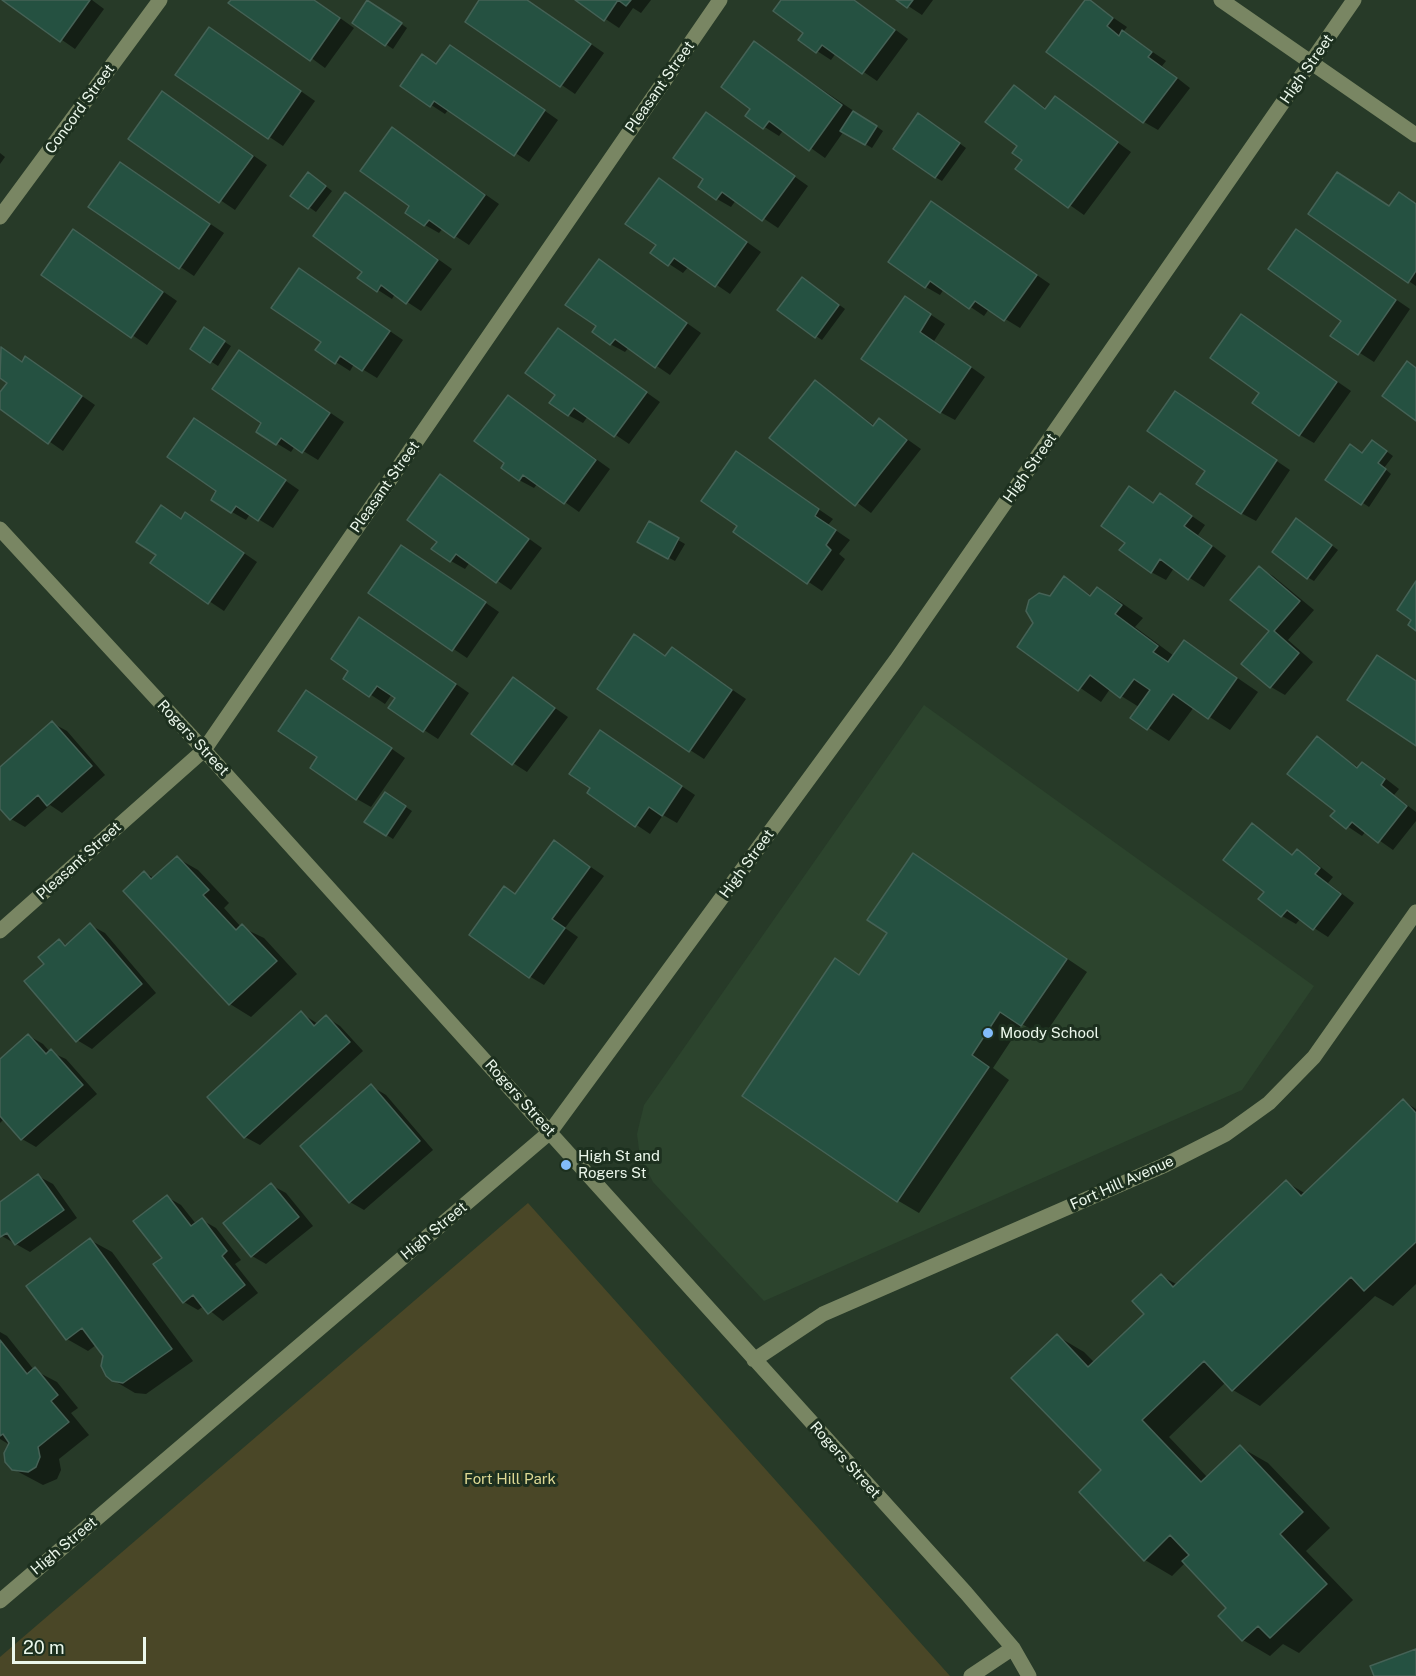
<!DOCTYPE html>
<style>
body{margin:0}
#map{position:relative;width:1416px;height:1676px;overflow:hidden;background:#273a28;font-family:"Public Sans",sans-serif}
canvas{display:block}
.scale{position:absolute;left:12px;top:1637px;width:134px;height:27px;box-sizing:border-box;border:3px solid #ebf7eb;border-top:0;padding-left:8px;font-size:18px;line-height:21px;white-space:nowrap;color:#ebf7eb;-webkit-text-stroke:4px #1d301f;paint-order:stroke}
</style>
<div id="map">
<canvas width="1416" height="1676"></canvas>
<div class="scale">20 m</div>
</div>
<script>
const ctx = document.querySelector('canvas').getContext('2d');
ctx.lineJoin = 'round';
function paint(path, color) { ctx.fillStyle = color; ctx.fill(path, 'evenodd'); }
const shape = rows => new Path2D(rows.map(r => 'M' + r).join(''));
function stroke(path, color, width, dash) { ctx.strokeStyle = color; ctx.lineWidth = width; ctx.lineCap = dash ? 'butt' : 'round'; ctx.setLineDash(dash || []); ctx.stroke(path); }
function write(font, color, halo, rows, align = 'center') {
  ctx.font = font + ' "Public Sans",sans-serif'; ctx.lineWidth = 6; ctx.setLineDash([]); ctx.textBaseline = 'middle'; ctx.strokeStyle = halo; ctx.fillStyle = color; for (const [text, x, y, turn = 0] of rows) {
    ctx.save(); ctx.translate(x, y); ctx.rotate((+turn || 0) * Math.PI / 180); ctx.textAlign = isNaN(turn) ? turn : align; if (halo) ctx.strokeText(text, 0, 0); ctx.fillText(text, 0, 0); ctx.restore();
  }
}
paint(shape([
 [924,705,1314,986,1242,1090,764,1301,653,1182,640,1157,637,1134,644,1105]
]), '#2c442d');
paint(shape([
 [528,1203,950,1676,0,1676,0,1657]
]), '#4a4727');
paint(shape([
 [5,0,92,0,104,9,75,49],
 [232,0,315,0,354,28,325,68],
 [481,0,527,0,604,53,575,94,467,21],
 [577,0,651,0,641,13,633,8,619,28],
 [782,0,855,0,908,39,877,81,836,53,831,60,800,40,805,32],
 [899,0,933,0,922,15],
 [1087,0,1127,27,1123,32,1166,61,1162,66,1190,88,1158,130,1144,122],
 [375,5,407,28,393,49,354,23],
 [223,37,315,101,283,146,177,75],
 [754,43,883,131,872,148,844,131,825,158,784,129,779,136,747,116,752,108],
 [465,55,558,120,529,162,449,109,445,114,402,86,423,56,438,65],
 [1014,87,1047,109,1055,98,1131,152,1084,215,1017,168,1024,160,1019,145],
 [177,102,267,165,235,210,130,139],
 [706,114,808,186,778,228,736,200,731,207,717,199,705,179],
 [925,119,966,148,942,181,935,177],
 [392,129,499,204,469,245,443,228,439,233,425,225,411,206],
 [0,153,5,157,0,164],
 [120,164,224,233,194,276,90,207],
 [315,178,332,191,316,212,292,195],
 [659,180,761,252,730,294,689,266,683,273,652,253,658,245],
 [1400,194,1416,204,1416,286,1310,214,1390,207],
 [359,203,452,269,421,311,395,294,392,299,378,290,364,271],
 [931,203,1050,284,1020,328,989,309,984,316,944,289,940,295,926,287],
 [1296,231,1410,309,1374,362,1332,335,1343,320],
 [88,240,177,301,147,345,43,275],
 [599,261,701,333,670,375,629,347,625,352,610,344,598,326],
 [313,279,403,340,377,378,354,364,350,371,317,350,323,341],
 [809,283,845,309,822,340,816,336],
 [905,298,945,324,934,341,985,377,955,420,940,412],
 [1242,316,1351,391,1314,443,1300,435,1261,393],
 [558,330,660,402,629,444,588,416,583,423,568,415,557,395],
 [211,333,231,346,218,366,192,349],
 [2,349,23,362,40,367,95,405,63,451,0,407,0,394,9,382,0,377],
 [240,352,344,422,318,460,295,446,291,452,258,432,264,423],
 [815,382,875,426,880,420,921,449,871,513,771,438],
 [1189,402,1290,470,1256,521,1241,513,1207,470],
 [522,406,610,469,579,512,538,483,534,488,519,480],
 [209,428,299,490,273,528,250,514,246,520,232,512,218,491],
 [1379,446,1393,456,1384,468,1391,474,1369,507,1327,479],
 [736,453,833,519,828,525,850,540,839,554,845,559,822,591,735,532,739,525],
 [441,476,542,548,511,590,470,562,465,569,451,561,439,542],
 [1130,488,1154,504,1161,495,1205,525,1198,535,1226,556,1204,587,1174,568,1166,580,1151,572,1127,543],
 [162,507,182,520,200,523,257,562,224,611,152,563,158,555],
 [649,523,685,544,675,561,639,542],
 [1304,524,1338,550,1314,581,1307,577],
 [416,555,499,612,467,658,370,593],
 [1259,568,1273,576,1314,610,1288,640,1313,662,1285,695,1271,687,1271,631],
 [1064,578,1092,596,1098,589,1119,601,1143,618,1135,627,1174,656,1185,642,1258,692,1230,730,1194,707,1169,741,1132,717,1139,707,1110,689,1101,702,1019,646],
 [374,627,469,693,438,739,424,730,392,694,385,704,345,678],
 [634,636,667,657,672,649,746,699,704,759,690,750],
 [513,679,568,717,527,772,513,763],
 [321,700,405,758,371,807,357,799,319,757],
 [52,723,67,731,105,775,62,813,50,805,25,827,11,819,0,807,0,769],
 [600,732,695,795,677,823,663,815,650,834,589,793,592,787],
 [1317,738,1359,768,1362,764,1377,772,1399,789,1394,795,1416,812,1416,821,1393,850,1366,831,1362,836,1332,816,1337,811],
 [392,798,412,811,393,839,366,822],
 [1252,825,1294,856,1297,851,1312,860,1333,877,1328,883,1354,903,1328,937,1300,919,1296,924,1282,916,1266,891],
 [554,842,604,876,565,928,578,937,544,985,529,976,516,895],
 [913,855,1087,972,1043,1037,1022,1024,993,1068,1009,1080,919,1213,897,1200,836,960,860,975,889,933],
 [177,858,198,870,229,903,224,908,241,927,264,938,297,974,251,1017,230,1004,145,873,154,878],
 [90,925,105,933,156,993,92,1049,77,1040,46,964,59,941,67,945],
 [301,1013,318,1024,326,1017,340,1026,363,1051,260,1145,245,1137,209,1097],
 [29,1036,43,1044,50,1052,66,1059,97,1094,36,1147,22,1139,4,1119,0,1123,0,1061],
 [371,1086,386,1095,433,1150,364,1210,350,1202],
 [1403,1101,1416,1109,1416,1284,1393,1306,1375,1296,1260,1406,1233,1390,1226,1382,1169,1437,1208,1478,1240,1447,1268,1463,1330,1528,1306,1551,1353,1600,1299,1653,1283,1644,1270,1656,1243,1640,1229,1608,1185,1563,1172,1576,1145,1560,1103,1470,1057,1336,1084,1352,1095,1363,1146,1314,1161,1276,1178,1285,1286,1182,1306,1194],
 [38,1176,53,1184,77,1218,30,1252,0,1235,0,1203],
 [271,1185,286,1193,313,1226,266,1264,252,1256],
 [167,1197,181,1205,196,1224,202,1220,216,1228,241,1260,235,1264,258,1293,223,1321,204,1306,198,1310,184,1302,164,1258],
 [90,1240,112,1252,193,1361,146,1394,135,1393,113,1380,104,1356,96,1345,88,1351,67,1339],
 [0,1332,7,1336,34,1370,57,1382,78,1408,71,1413,89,1435,59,1459,61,1470,57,1479,43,1485,13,1469,10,1445,0,1439]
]), '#0007');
const building = shape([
 [2,0,90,0,60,42,2,0],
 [231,0,314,0,340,18,310,61,228,3,231,0],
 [367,0,402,23,385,46,352,23,367,0],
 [479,0,527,0,591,44,560,87,465,22,479,0],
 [575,0,631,0,626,6,618,0,604,21,575,0],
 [781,0,854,0,895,30,862,74,822,45,816,53,798,40,803,33,773,11,781,0],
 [896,0,913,0,907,8,896,0],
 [1085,0,1090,0,1113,18,1107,26,1119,36,1122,30,1152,52,1148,57,1177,78,1143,123,1046,52,1085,0],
 [209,27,301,91,268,139,175,75,209,27],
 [754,41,842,105,809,151,769,121,763,129,745,116,750,109,721,87,754,41],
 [450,45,545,110,514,156,434,101,430,107,400,86,422,54,436,64,450,45],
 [1014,85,1045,109,1055,96,1118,142,1068,208,1015,169,1022,160,1012,153,1017,146,985,122,1014,85],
 [162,91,253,156,219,203,128,139,162,91],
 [853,111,877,126,865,145,840,131,853,111],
 [706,112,795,176,762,221,722,192,716,200,698,187,703,179,673,158,706,112],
 [918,113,960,143,935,178,893,149,918,113],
 [392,127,485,195,454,238,429,220,424,226,405,213,409,206,360,171,392,127],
 [120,162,210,224,179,269,88,207,120,162],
 [308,172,326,186,308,209,290,196,308,172],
 [1337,172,1389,206,1399,192,1416,204,1416,271,1408,283,1308,214,1337,172],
 [659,178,747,242,715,287,674,258,668,266,650,253,656,245,625,224,659,178],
 [345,192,438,260,406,304,381,285,377,292,357,278,362,272,313,236,345,192],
 [931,201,1037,275,1004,321,975,301,969,309,930,281,925,288,888,262,931,201],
 [73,229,163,292,131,338,41,275,73,229],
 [1296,229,1396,300,1358,355,1330,336,1341,321,1268,269,1296,229],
 [599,259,687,323,655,368,615,339,610,345,592,332,596,326,565,305,599,259],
 [299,268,390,331,362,371,340,356,335,364,315,350,321,342,271,308,299,268],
 [802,277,839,305,815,338,777,310,802,277],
 [905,296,931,314,920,332,971,367,940,413,861,359,905,296],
 [1241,314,1337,382,1299,436,1252,403,1259,393,1210,358,1241,314],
 [204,327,225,341,210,363,190,349,204,327],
 [558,328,647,392,614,437,574,408,568,416,549,403,555,395,525,373,558,328],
 [1,347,22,362,25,356,82,396,48,444,0,409,0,392,7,383,0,378,1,347],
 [239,350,330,413,302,453,281,438,276,445,256,432,261,423,212,389,239,350],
 [1407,361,1416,368,1416,421,1382,396,1407,361],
 [815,380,873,426,879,418,907,440,855,506,769,438,815,380],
 [1175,391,1277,460,1241,514,1196,484,1205,471,1147,431,1175,391],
 [508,395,596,460,564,504,523,475,519,481,501,468,504,463,474,441,508,395],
 [194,418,286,480,258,521,236,506,231,513,211,500,216,491,167,457,194,418],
 [1372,440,1387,451,1378,463,1386,469,1361,505,1325,480,1350,444,1362,453,1372,440],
 [736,451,819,509,815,516,836,530,826,545,831,550,807,584,733,532,737,526,701,501,736,451],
 [440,474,529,539,496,583,456,554,450,562,431,549,437,542,407,520,440,474],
 [1129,486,1153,503,1160,493,1192,516,1184,526,1212,546,1188,580,1160,559,1151,573,1119,550,1125,543,1101,526,1129,486],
 [161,505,181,519,185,512,244,553,208,604,150,563,156,555,136,542,161,505],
 [1296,518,1332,545,1307,579,1272,552,1296,518],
 [649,521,679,538,668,559,637,542,649,521],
 [401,545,486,602,452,651,368,593,401,545],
 [1259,566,1300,601,1274,631,1299,653,1270,688,1241,664,1269,631,1230,600,1259,566],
 [1064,576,1090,596,1097,587,1122,605,1115,614,1158,646,1153,652,1168,662,1184,640,1237,678,1208,719,1173,694,1147,730,1130,718,1150,690,1134,679,1120,698,1090,675,1078,691,1017,647,1033,623,1026,611,1029,600,1039,593,1050,596,1064,576],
 [1416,581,1416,631,1408,625,1411,620,1397,610,1416,581],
 [359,617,456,684,423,732,388,708,395,698,377,686,369,697,343,679,348,671,331,659,359,617],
 [634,634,665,656,672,647,732,690,689,752,597,689,634,634],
 [1377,655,1416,681,1416,746,1347,700,1377,655],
 [513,677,555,708,512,765,471,734,513,677],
 [306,690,392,748,356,800,310,768,317,757,278,731,306,690],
 [52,721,92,766,47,806,38,795,10,820,0,809,0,767,52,721],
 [600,730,682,786,662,816,649,807,635,827,587,793,590,788,569,774,600,730],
 [1317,736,1357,768,1362,762,1385,779,1381,785,1407,806,1378,843,1352,822,1346,829,1330,816,1335,811,1287,774,1317,736],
 [385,792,406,806,386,836,364,822,385,792],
 [1252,823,1292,855,1297,849,1320,868,1315,874,1341,894,1313,930,1287,910,1281,917,1258,899,1264,892,1223,860,1252,823],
 [554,840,590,867,552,919,565,928,529,978,469,935,504,886,515,894,554,840],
 [913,853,1067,959,1021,1026,1000,1012,972,1055,989,1067,897,1202,742,1096,835,958,859,975,887,933,867,920,913,853],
 [177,856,209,890,203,895,236,930,242,924,277,961,229,1005,123,891,144,871,151,879,177,856],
 [90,923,142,984,76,1042,24,981,44,964,38,957,59,939,65,946,90,923],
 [301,1011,314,1026,326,1015,350,1042,244,1138,207,1097,301,1011],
 [28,1034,46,1054,51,1049,83,1085,21,1140,0,1116,0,1059,28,1034],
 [371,1084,420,1141,349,1203,300,1146,371,1084],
 [1403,1099,1416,1113,1416,1242,1364,1291,1351,1277,1232,1391,1204,1361,1142,1420,1201,1482,1240,1445,1303,1512,1280,1534,1327,1584,1270,1638,1258,1626,1242,1641,1218,1616,1226,1608,1182,1561,1189,1555,1170,1535,1144,1561,1079,1492,1101,1470,1011,1378,1057,1334,1088,1367,1144,1314,1132,1301,1161,1274,1173,1287,1286,1180,1301,1196,1403,1099],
 [38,1174,64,1210,15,1245,7,1233,0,1237,0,1202,38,1174],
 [271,1183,299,1217,251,1257,223,1223,271,1183],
 [167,1195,191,1226,202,1218,227,1251,222,1256,245,1285,208,1314,193,1295,183,1303,153,1264,162,1258,133,1221,167,1195],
 [90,1238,172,1349,123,1383,112,1381,106,1376,101,1366,103,1356,82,1328,66,1340,26,1286,90,1238],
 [0,1340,27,1374,35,1367,58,1395,51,1401,69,1422,38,1447,40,1457,36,1467,28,1472,12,1470,5,1462,4,1453,9,1443,3,1434,0,1436,0,1340],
 [1416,1649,1416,1676,1374,1676,1370,1666,1416,1649]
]);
paint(building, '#255141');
stroke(building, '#456256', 1.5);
stroke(shape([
 [1221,0,1416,135],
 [0,217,160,0],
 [0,529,204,750,966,1593,1013,1648,1029,1676],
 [0,931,204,750,720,0],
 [754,1360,823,1314,1165,1165,1226,1134,1269,1103,1314,1057,1416,912],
 [0,1601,550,1132,896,660,1354,0],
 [971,1676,1013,1648]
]), '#798663', 15);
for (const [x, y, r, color] of [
 [988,1033,6,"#82bcfa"],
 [566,1165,6,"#82bcfa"]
]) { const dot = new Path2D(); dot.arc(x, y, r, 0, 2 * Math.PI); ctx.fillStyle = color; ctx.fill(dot); stroke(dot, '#1d301f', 2); }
write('15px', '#ebf7eb', '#1d301f', [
 ["High Street",1307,69,-55],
 ["Pleasant Street",660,87,-55],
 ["Concord Street",80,109,-54],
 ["High Street",1030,468,-55],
 ["Pleasant Street",385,487,-55],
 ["Rogers Street",193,738,47],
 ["Pleasant Street",79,861,-42],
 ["High Street",747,864,-54],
 ["Rogers Street",520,1098,48],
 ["Fort Hill Avenue",1122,1183,-24],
 ["High Street",434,1231,-40],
 ["Rogers Street",845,1460,48],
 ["High Street",64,1546,-40]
]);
write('15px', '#ebf7eb', '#1d301f', [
 ["Moody School",1000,1033],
 ["High St and",578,1156],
 ["Rogers St",578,1173]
], 'left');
write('15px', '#ded894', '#1d301f', [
 ["Fort Hill Park",510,1479]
]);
</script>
